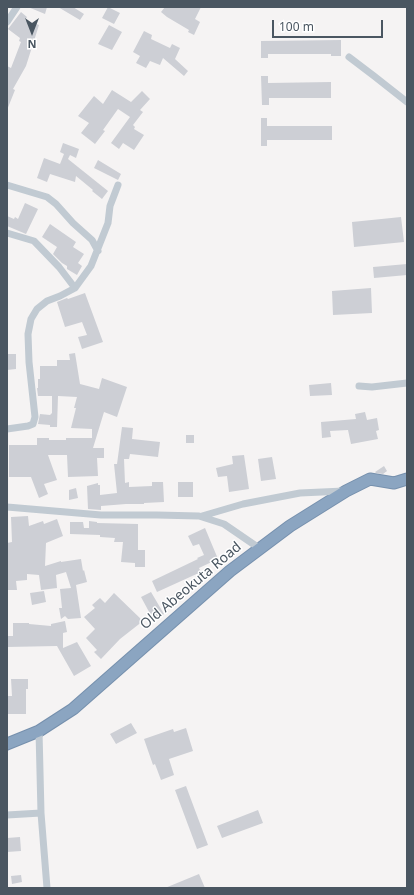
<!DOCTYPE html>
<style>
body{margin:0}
#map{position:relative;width:414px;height:895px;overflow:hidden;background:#f5f3f3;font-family:"Noto Sans",sans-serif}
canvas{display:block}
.frame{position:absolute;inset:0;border:8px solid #4a5661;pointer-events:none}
.north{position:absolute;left:12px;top:12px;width:40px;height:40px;-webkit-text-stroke:3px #fff;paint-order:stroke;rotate:180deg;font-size:11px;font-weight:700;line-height:16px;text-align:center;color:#4a5661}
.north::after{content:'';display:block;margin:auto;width:14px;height:18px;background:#4a5661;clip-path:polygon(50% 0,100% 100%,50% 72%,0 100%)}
.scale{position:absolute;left:272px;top:20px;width:111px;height:18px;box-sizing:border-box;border:2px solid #4a5661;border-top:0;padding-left:5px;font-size:12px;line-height:14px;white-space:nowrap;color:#4a5661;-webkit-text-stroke:3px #fff;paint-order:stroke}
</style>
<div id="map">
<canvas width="414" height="895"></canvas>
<div class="frame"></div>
<div class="north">N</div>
<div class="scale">100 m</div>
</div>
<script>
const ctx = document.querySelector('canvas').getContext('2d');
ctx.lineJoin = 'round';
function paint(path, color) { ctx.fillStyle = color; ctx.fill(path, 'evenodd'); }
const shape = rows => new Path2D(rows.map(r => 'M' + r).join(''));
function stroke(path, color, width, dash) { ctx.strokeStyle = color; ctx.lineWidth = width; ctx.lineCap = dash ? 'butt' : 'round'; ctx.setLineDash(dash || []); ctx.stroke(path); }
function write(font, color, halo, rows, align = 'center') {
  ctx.font = font + ' "Noto Sans",sans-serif'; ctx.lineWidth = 3; ctx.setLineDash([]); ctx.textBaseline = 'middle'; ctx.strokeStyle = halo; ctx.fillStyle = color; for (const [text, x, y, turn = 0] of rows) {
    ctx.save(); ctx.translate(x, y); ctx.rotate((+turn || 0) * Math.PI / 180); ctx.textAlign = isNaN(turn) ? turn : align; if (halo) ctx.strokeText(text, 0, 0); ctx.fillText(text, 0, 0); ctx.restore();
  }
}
paint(shape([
 [28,7,47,7,45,14],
 [58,7,73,7,84,14,80,20],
 [108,7,120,13,114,24,102,18],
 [165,7,201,7,195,19,200,22,194,35,188,32,189,30,167,17,161,12],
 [21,12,27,17,25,20,39,25,26,66,13,89,15,90,7,110,7,66,11,68,21,42,19,41,20,38,8,29],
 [109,25,122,32,112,50,98,44],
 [144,31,152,35,151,39,170,48,172,44,180,48,175,59,188,71,184,76,163,58,160,65,150,61,146,68,136,63,140,56,133,52],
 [341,40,341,56,331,56,331,54,268,54,268,58,261,58,261,41],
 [261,76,268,76,268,83,331,82,331,98,269,98,269,105,262,105],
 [112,90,131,102,142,91,150,99,140,110,143,112,133,125,135,127,134,129,144,135,134,150,123,143,119,149,111,143,130,117,118,109,103,130,105,131,95,144,81,133,89,123,78,116,94,96,103,104],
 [261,118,267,118,267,126,332,126,332,140,267,140,267,146,261,146],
 [63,143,79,149,76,158,70,155,68,159,108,191,102,199,92,191,93,190,76,176,75,182,50,174,47,182,37,178,44,158,60,164,64,154,60,152],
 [98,160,121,174,118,180,94,168],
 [25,203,38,209,26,234,7,226,7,216,14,219,15,217,18,219],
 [401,217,404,242,354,247,352,222],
 [50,224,76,242,73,247,84,254,78,263,82,266,77,275,67,269,67,266,62,263,53,254,57,247,42,237],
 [407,264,407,275,374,278,373,267],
 [371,288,372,313,333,315,332,291],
 [85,293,103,342,82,349,78,337,87,335,82,322,65,327,57,302,67,298,68,299],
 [75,353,80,384,99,389,102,378,127,387,117,417,104,412,93,448,104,448,104,458,97,458,98,476,68,477,67,455,48,455,57,480,44,484,48,494,39,498,31,477,9,477,9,445,37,445,37,438,49,438,49,440,66,440,66,438,92,438,92,429,71,428,76,408,74,408,77,397,58,396,57,427,50,427,50,425,38,424,40,414,50,415,52,413,52,396,38,396,37,388,38,388,38,379,40,379,40,366,57,366,57,360,70,360,69,354],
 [7,354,16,354,16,369,7,370],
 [331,383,332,395,310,396,309,385],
 [365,412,367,420,377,418,379,430,376,431,378,439,351,444,348,430,330,431,331,437,322,438,321,422,356,419,355,414],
 [122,427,133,428,132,439,160,442,158,457,130,454,129,459,124,459,125,483,129,482,129,487,152,486,152,482,163,482,164,502,144,503,144,504,126,504,101,506,101,510,88,509,87,486,98,483,98,485,100,485,100,495,117,493,114,464,117,464],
 [186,435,194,435,194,443,186,443],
 [244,455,249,489,229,492,227,476,218,477,216,468,233,464,232,456],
 [272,457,276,479,261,481,258,459],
 [384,466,387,471,383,474,376,473,375,472],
 [178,482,193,482,193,497,178,497],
 [76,488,78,498,69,500,69,490],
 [28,516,29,526,43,521,44,524,57,519,63,536,46,543,45,566,61,561,61,562,81,559,83,571,84,570,87,582,76,585,81,618,68,619,65,616,61,619,59,608,62,608,60,589,71,588,66,572,56,575,57,588,41,590,39,575,27,574,27,580,16,581,17,590,7,590,7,543,12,542,11,517],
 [89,521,97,522,97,523,138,524,138,550,145,550,145,567,135,567,135,563,121,562,123,542,114,542,115,538,100,537,100,535,70,534,70,522,83,522,84,528,89,528],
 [205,528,218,559,199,568,201,572,157,592,152,581,198,559,197,558,204,555,199,544,193,546,188,536],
 [44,591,46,602,32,605,30,593],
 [151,592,164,614,154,621,141,597],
 [114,593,143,621,120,639,101,659,94,652,97,650,86,638,95,629,84,617,95,608,92,605,100,598,105,603],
 [65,621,67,632,63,633,63,648,77,642,91,666,74,676,57,646,7,647,7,636,13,636,13,623,29,623,29,624,51,626,51,624],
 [11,679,28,679,28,689,26,689,26,714,7,714,7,696,12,696],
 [131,723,137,733,116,744,110,734],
 [186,728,193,751,169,759,174,775,161,780,155,764,153,765,144,739,173,729,174,732],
 [186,786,208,845,197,849,175,790],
 [258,810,263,823,222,838,217,826],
 [20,837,21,851,7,852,7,838],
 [199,874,205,888,165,888],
 [21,875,22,882,12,884,11,876]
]), '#cdcfd5');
const highway = shape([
 [7,744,39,731,73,709,230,571,290,526,346,491,370,479,394,483,407,479]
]);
stroke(highway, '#7690ad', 13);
stroke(shape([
 [7,22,17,7],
 [349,57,374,76,407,102],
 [7,185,47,197,56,204,73,223,92,240,98,251],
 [7,233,34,241,59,267,75,288],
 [359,386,372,387,407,383],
 [7,429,28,426,33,424,35,417,29,362,28,334,31,319,37,309,47,301,60,296,75,288,91,266,108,223,110,206,118,185],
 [7,507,101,515,157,515,199,516,224,524,259,548],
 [202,516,243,504,300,493,344,491],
 [39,731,41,813,47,888],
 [7,815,41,813]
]), '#c1cad2', 7);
stroke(highway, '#8ba5c1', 11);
write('14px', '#4a5661', '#fff', [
 ["Old Abeokuta Road",191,586,-40]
]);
</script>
